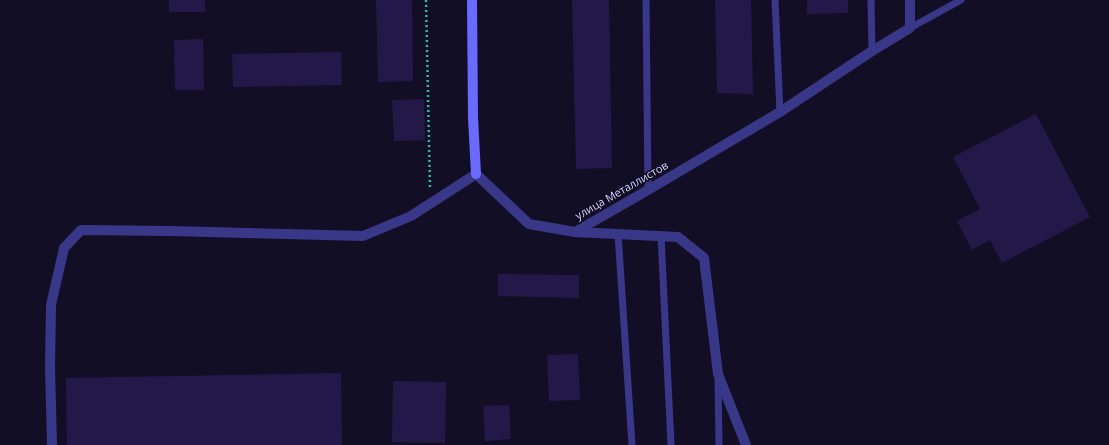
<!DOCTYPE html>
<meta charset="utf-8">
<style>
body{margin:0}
canvas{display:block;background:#120e26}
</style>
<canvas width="1109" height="445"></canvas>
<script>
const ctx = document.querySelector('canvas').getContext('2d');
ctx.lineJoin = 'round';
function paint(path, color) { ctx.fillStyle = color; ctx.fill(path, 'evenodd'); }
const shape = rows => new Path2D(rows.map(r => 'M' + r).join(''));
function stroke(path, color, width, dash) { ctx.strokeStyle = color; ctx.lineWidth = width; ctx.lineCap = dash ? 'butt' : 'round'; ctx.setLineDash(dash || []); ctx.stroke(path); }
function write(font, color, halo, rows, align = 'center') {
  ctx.font = font + ' "Open Sans",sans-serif'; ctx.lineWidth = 3.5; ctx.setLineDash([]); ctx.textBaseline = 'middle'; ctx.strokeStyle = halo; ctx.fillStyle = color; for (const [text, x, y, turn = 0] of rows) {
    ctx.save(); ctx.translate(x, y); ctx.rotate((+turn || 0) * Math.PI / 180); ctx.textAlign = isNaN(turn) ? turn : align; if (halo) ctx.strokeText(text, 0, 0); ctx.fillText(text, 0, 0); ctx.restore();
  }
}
paint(shape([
 [169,0,205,0,205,12,169,12],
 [376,0,412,0,413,81,378,82],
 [572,0,609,0,612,168,576,169],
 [715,0,751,0,753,94,717,93],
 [807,0,848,0,848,13,807,14],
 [203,39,204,90,175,90,174,40],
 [341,52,342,85,233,87,232,54],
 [424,99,425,140,394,141,392,100],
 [1036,114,1090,217,1002,263,990,240,972,250,957,221,980,209,953,157],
 [498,274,579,275,579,298,498,296],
 [578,354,580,400,549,401,547,355],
 [341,373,342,445,67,445,66,378],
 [393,381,446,382,445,443,392,442],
 [509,405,511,439,485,441,483,406]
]), '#221948');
stroke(shape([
 [426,0,430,189]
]), '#2abcb0', 2.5, [2, 3]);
stroke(shape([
 [646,0,648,190],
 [775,0,780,112],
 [871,0,872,51],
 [910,28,961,0],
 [618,234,632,445],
 [661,236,671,445],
 [718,379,719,445]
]), '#393787', 7);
stroke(shape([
 [575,232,678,237,704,258,718,374,746,445],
 [52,445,50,367,51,305,64,248,81,230,170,231,363,236,411,216,476,174,529,224,575,232,648,190,780,112,872,51,910,28,910,0]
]), '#393787', 10);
stroke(shape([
 [472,0,473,118,476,174]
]), '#6b6aff', 10);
write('11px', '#d7d3ff', '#120e26', [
 ["улица Металлистов",622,191,-30]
]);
</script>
